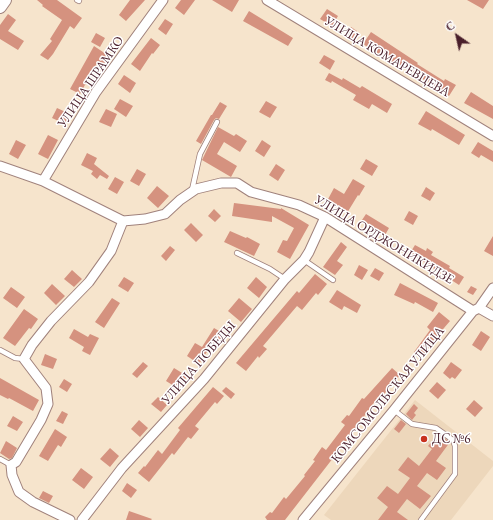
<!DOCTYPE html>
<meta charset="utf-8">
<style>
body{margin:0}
#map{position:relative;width:493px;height:520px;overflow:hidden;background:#f6e4cc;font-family:"EB Garamond",serif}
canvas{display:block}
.north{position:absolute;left:437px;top:16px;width:40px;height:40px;-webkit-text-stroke:3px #fff;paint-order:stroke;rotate:326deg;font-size:11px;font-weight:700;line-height:16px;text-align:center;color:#4a1f2b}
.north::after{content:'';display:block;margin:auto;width:14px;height:18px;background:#4a1f2b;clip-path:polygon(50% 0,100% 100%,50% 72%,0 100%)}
</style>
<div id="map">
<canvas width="493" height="520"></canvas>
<div class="north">С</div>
</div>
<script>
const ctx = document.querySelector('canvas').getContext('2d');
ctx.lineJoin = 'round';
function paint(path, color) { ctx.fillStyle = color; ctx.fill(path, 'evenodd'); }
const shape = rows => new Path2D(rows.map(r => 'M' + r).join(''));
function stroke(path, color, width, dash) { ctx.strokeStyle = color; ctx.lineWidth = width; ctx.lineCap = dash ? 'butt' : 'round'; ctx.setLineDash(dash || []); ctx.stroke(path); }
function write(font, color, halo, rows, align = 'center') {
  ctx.font = font + ' "EB Garamond",serif'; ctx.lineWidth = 3; ctx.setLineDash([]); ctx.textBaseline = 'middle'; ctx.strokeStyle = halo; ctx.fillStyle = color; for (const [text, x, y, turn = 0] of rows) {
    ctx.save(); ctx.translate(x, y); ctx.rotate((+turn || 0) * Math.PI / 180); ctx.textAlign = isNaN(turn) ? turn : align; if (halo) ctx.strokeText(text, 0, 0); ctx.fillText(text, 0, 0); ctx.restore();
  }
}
paint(shape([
 [415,400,493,461,493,466,451,520,331,520,324,515]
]), '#edd7bb');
paint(shape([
 [37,0,57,0,82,18,74,29,70,26,53,54,48,60,40,55,52,41,50,39,62,20,42,6,43,5],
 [130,0,145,0,126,21,119,15],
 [181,0,195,0,184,15,175,8],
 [212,0,239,0,232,12],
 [467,0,489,0,483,9],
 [327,9,338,16,332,26,320,19],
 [249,11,293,38,288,46,243,21],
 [8,14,16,20,8,31,24,41,18,50,0,39,0,25],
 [165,19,173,24,166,35,158,29],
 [351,27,357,31,352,39,346,36],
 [371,32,418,63,417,64,444,81,445,79,456,85,449,96,412,72,394,62,393,63,363,44],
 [96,33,105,38,100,47,91,42],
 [151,38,160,45,153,54,152,53,140,71,131,64],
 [94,46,109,56,104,64,98,61,80,94,70,89],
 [324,55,335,61,330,70,319,63],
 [329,73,342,80,343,78,360,88,362,86,392,104,387,113,372,104,369,109,353,100,356,95,332,81,331,83,325,80],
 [124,75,136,83,130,93,118,84],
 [471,92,493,106,493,119,464,103],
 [120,99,133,106,126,117,114,109],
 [266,101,277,107,270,118,259,112],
 [220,102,227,106,219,119,216,118,214,120,201,144,196,141,211,115,212,115],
 [57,108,70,114,65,124,52,118],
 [106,109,117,114,111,127,99,122],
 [426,111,465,135,459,145,432,129,431,131,418,124],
 [218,127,234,136,236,134,247,141,240,152,224,142,217,154,237,166,231,177,202,160],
 [48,135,58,140,48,159,38,154],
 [16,140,26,145,18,159,9,154],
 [262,140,271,146,264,157,255,151],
 [478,142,493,151,493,162,481,155,479,158,471,153],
 [87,153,97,158,94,164,109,176,107,179,100,175,97,179,91,174,93,171,81,165],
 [366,159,378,166,372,176,360,169],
 [276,164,285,170,278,181,269,175],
 [137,169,146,174,139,186,130,181],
 [115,177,124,182,117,194,108,189],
 [353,179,365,186,359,196,358,195,347,213,327,201,334,188,344,194],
 [157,186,169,196,158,208,147,198],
 [426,187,435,193,430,201,421,196],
 [234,203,281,209,281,208,309,225,290,259,277,252,283,240,287,241,294,228,272,216,272,222,232,216],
 [214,209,221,216,215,222,208,216],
 [409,211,418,216,413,225,404,220],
 [366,214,389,228,385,235,362,220],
 [191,223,203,235,196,242,184,230],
 [230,231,246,238,247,237,260,244,254,256,224,242],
 [493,236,493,256,484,251],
 [341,242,347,247,337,261,343,265,335,275,323,267],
 [415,245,426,251,427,248,433,252,431,255,450,266,449,268,464,277,459,285,410,253],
 [170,246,175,250,166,261,161,256],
 [359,265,368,270,362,280,354,275],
 [375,268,384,273,379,281,370,276],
 [72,270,82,279,74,287,64,279],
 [315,274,327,284,318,295,316,293,302,310,297,306,263,346,267,349,259,358,258,356,246,371,236,363,297,291,299,293],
 [124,277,134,283,128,292,118,286],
 [256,277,267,287,259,298,247,288],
 [400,283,438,303,433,312,415,302,414,304,394,295],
 [52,284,65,296,56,305,44,293],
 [471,286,477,289,473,295,467,292],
 [11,287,25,297,17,308,3,298],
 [337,290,361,305,357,313,344,306,342,310,329,302],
 [112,298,120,303,104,328,95,322],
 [239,298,252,309,241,322,228,311],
 [24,309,38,319,31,329,29,328,15,346,3,338],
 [439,312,450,321,432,342,422,358,414,352,430,330,427,327],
 [214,328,226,335,218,348,212,344,199,364,187,356,195,343,202,347],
 [74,329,88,337,90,334,99,338,90,355,82,351,84,347,69,338],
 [481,331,490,337,481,351,472,345],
 [45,354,57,359,53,369,41,365],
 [143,362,148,366,137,378,132,374],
 [451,362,462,370,455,379,452,377,450,379,443,373],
 [174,368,187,376,179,389,166,381],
 [392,368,400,375,380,399,378,397,347,440,285,520,267,520,265,517,270,512,272,513,284,497,286,499,305,476,304,475,315,461,313,460,322,447,326,450,345,425,341,422,347,415,349,416,362,398,364,399],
 [0,378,39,400,33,411,9,398,8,399,0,395],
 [64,379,72,384,67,392,59,387],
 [437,382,446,390,438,399,429,391],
 [213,387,224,396,217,404,215,402,195,426,199,429,191,439,188,437,174,455,172,453,149,482,138,473,144,466,145,467,158,450,162,454,180,430,178,428],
 [226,387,235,394,231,399,222,391],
 [158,397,167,405,161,412,151,404],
 [474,400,483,408,475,417,466,409],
 [414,404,418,408,414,413,416,415,412,420,406,414],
 [62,411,68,414,63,424,56,421],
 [13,416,23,422,17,431,7,426],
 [139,420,148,428,140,437,131,429],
 [401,420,406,424,399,433,394,429],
 [55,429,67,437,61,447,58,445,48,461,39,456],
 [438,434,450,442,436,461,446,468,437,480,427,473,417,486,431,496,420,509,407,499,397,512,408,520,378,520,388,507,377,498,387,486,398,494,410,478,398,470,408,457,419,466,432,449,428,446],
 [6,441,17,448,12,458,9,459,0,453],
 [110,448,119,456,110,467,100,459],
 [81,468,93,477,84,489,72,480],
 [127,483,137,490,131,498,122,491],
 [43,491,53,496,49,503,39,498],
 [129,511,152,519,151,520,126,520]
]), '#d5927f');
const service = shape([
 [77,0,79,1],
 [192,190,200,154,217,122],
 [237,253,270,269,285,279],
 [304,260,333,280],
 [0,350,15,358,24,359],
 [394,410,412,424,436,428,453,440,455,446,455,474,421,520],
 [0,459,11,465]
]);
const minor = shape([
 [267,0,493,136],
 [0,166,43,181,123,221],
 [43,181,96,92,163,0],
 [123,221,145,219,165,214,180,200,196,189,221,183,237,183,251,192,299,205,325,217,473,311],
 [479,308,493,316],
 [70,520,33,502,19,492,12,475,11,465,16,462,41,420,48,404,46,388,24,359,32,345,51,321,89,282,111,251,123,221],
 [82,520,122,468,204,379,285,279,304,260,309,252,325,217],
 [303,520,394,410,473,311,479,308,493,288]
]);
const tertiary = shape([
 [0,7,5,0]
]);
stroke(service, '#a0827c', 6);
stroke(minor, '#a0827c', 11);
stroke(tertiary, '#a0827c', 14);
stroke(service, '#fff', 4.5);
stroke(minor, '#fff', 9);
stroke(tertiary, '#fff', 12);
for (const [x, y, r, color] of [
 [424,439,4,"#c8321e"]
]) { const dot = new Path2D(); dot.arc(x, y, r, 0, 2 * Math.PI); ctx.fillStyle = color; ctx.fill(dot); stroke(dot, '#fff', 1.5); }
write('13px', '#4a1f2b', '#fff', [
 ["УЛИЦА КОМАРЕВЦЕВА",387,57,31],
 ["УЛИЦА ШРАМКО",91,82,-56],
 ["УЛИЦА ОРДЖОНИКИДЗЕ",384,240,31],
 ["УЛИЦА ПОБЕДЫ",199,363,-49],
 ["КОМСОМОЛЬСКАЯ УЛИЦА",388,395,-51]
]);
write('13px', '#4a1f2b', '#fff', [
 ["ДС №6",432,439]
], 'left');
</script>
